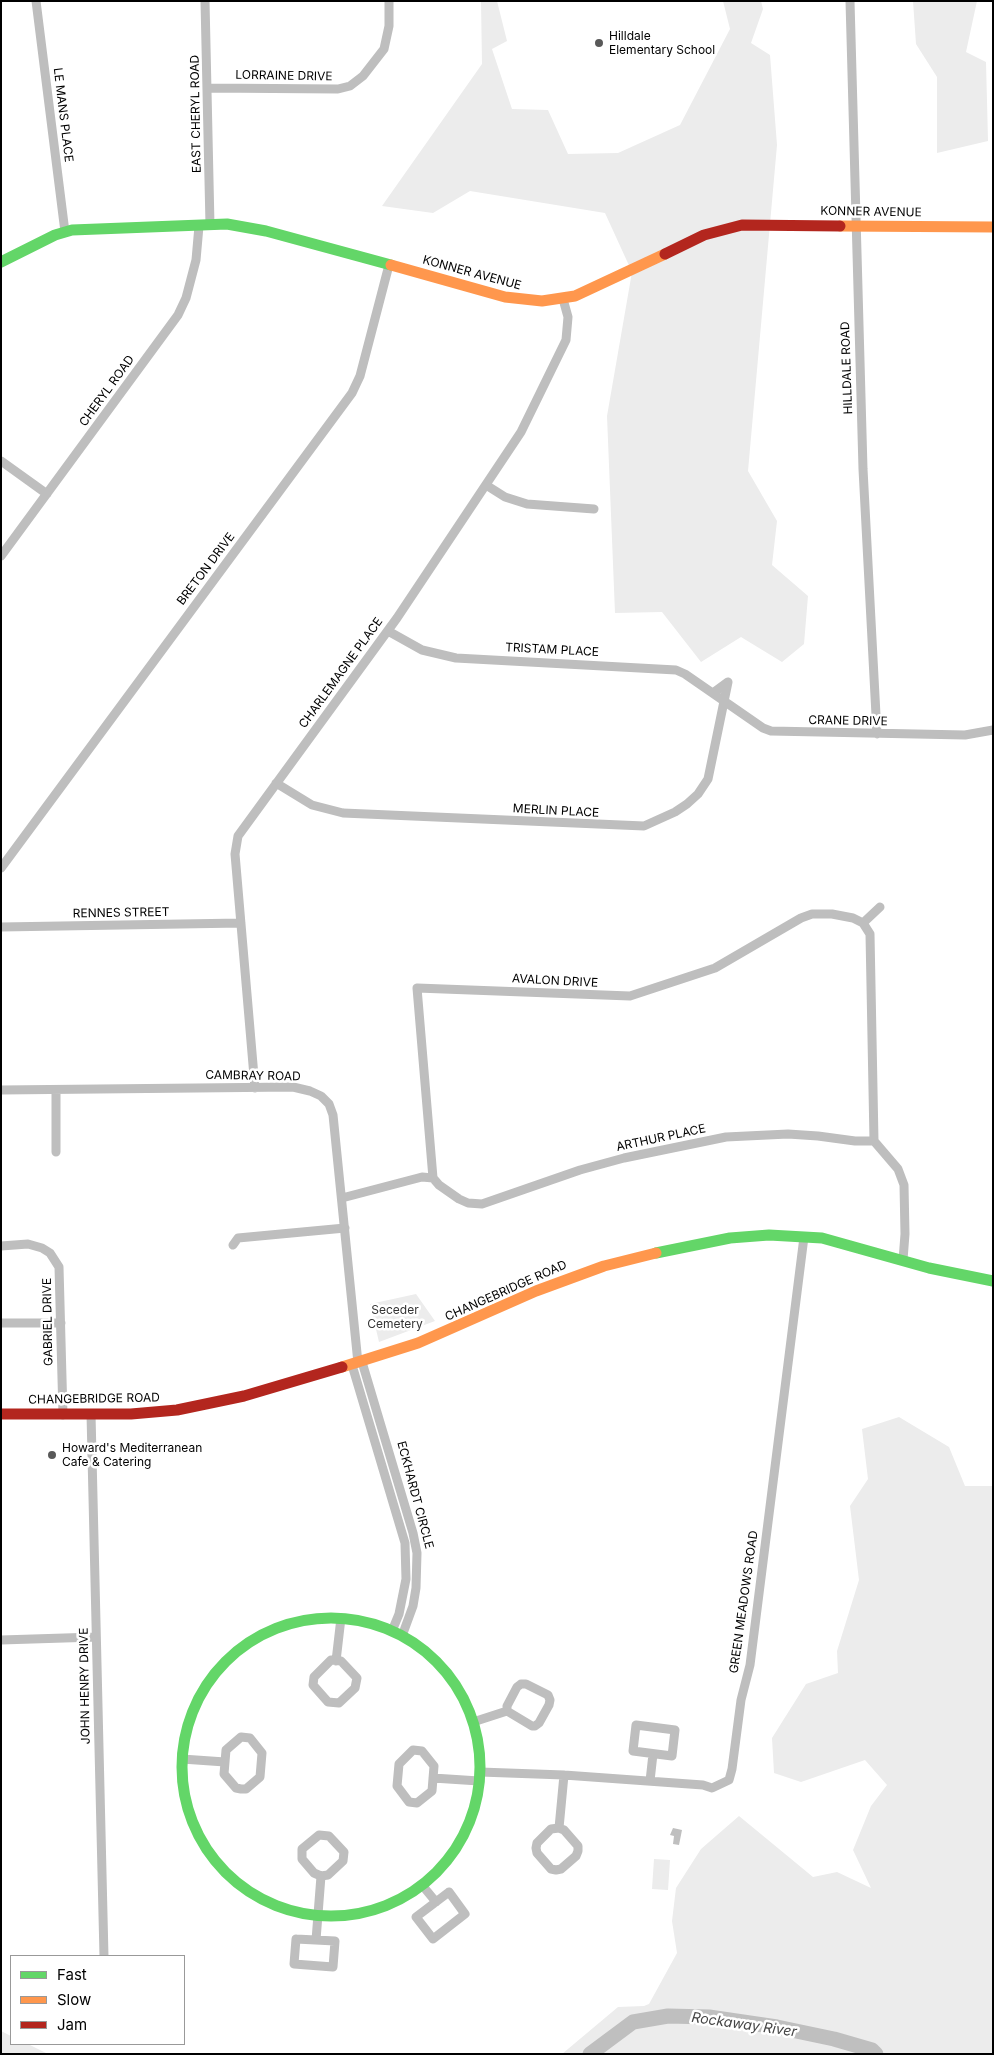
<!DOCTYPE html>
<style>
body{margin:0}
#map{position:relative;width:994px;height:2055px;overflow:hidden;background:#fff;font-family:Inter,sans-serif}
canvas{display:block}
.frame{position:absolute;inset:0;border:2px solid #000;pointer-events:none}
.legend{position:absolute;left:10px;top:1955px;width:175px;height:90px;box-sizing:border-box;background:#fff;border:1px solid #999;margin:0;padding:6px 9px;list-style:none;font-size:15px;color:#000}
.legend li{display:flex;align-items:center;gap:10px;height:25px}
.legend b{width:25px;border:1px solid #999}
</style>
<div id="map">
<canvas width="994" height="2055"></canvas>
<div class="frame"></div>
<ul class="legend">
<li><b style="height:6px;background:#63d668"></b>Fast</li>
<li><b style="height:6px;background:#ff974d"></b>Slow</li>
<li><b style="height:6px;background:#b3261e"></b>Jam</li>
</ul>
</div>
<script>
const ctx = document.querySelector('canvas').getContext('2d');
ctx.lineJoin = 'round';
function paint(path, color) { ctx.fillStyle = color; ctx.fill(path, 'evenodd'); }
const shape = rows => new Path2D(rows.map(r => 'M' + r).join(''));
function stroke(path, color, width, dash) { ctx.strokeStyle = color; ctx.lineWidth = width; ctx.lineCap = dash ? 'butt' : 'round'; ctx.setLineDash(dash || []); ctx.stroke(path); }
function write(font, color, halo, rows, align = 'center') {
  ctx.font = font + ' Inter,sans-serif'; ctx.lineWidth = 5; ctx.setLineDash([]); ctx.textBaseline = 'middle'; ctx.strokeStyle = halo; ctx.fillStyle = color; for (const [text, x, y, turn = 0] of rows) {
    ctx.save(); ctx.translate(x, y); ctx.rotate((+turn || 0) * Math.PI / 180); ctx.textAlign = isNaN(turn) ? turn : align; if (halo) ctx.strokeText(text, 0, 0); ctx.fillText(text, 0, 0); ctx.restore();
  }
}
paint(shape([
 [481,1,497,1,507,41,492,49,512,109,548,110,568,154,618,153,680,125,730,29,723,1,761,1,763,9,751,43,770,55,777,145,748,471,777,521,772,565,808,596,804,644,782,662,741,637,701,662,662,612,615,613,607,416,632,272,605,213,470,191,433,213,382,206,482,64],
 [913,1,977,1,966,52,986,62,988,141,937,153,937,77,916,44],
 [416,1294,435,1321,379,1342,370,1304],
 [899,1417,949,1447,965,1486,993,1486,993,2054,562,2054,618,2007,644,2006,649,2004,677,1953,672,1921,676,1888,701,1849,739,1816,813,1877,837,1872,871,1888,853,1850,871,1806,887,1785,865,1760,801,1782,774,1773,772,1738,806,1684,838,1673,837,1651,859,1580,850,1506,868,1479,862,1429],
 [654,1859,670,1860,668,1890,652,1889],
 [1,2031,11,2036,11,2044,28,2044,48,2054,1,2054]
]), '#ececec');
paint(shape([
 [673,1828,682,1830,679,1845,673,1844,674,1836,670,1835]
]), '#bfbfbf');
stroke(shape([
 [590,2054,633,2022,668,2016,709,2017,777,2027,834,2039,872,2050,876,2054]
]), '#bfbfbf', 15);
stroke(shape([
 [36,1,65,232],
 [205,1,210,225],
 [850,1,863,469,877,734],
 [208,88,338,89,350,86,363,76,384,49,389,26,389,1],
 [1,461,47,494],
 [486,485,505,497,527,504,594,509],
 [1,556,178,315,186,298,196,260,199,226],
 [388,631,422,650,456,658,676,670,685,674,763,728,771,731,965,735,993,730],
 [276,783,312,805,343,813,644,826,675,812,687,804,698,794,708,779,728,682,713,693],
 [1,868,352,393,360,376,389,265],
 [863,923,880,907],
 [1,927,241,923],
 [255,1088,235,854,238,836,397,618,521,432,566,340,568,317,563,299],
 [1,1090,293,1087,310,1091,321,1096,329,1104,333,1115,358,1363],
 [56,1090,56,1152],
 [433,1178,417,988,630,996,715,968,801,918,812,914,832,914,853,918,863,923,870,934,874,1141],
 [342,1198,422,1177,433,1178,439,1185,459,1199,468,1203,482,1204,580,1170,624,1158,726,1137,788,1134,818,1136,855,1141,874,1141,898,1169,904,1185,905,1234,903,1260],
 [233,1245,238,1238,345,1228],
 [1,1246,28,1244,42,1248,50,1253,59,1267,63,1415],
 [1,1323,61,1323],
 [362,1362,413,1533,417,1553,416,1588,413,1606,402,1636],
 [352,1365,405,1543,406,1579,399,1614,392,1631],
 [91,1414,104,1956],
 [1,1640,96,1637],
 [331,1660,341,1661,357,1678,355,1688,339,1703,328,1702,313,1685,314,1677,331,1660],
 [336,1661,341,1618],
 [521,1684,526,1684,548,1695,550,1700,549,1705,539,1723,535,1726,532,1726,507,1711,507,1706,517,1687,521,1684],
 [473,1722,507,1711],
 [636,1725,675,1730,672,1756,633,1751,636,1725],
 [241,1737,250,1738,262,1753,260,1777,246,1789,241,1789,236,1788,224,1774,226,1750,241,1737],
 [413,1750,422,1751,434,1766,432,1791,417,1803,409,1802,397,1786,399,1764,413,1750],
 [182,1759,225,1762],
 [480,1772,564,1775,703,1785,712,1788,729,1780,732,1769,741,1700,750,1665,804,1237],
 [433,1778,479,1781],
 [650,1781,653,1754],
 [559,1828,564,1830,578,1846,578,1851,576,1856,561,1869,556,1870,551,1869,537,1853,536,1848,537,1843,551,1829,559,1828],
 [559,1828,564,1775],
 [319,1835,329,1836,344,1852,343,1861,328,1875,321,1876,314,1873,302,1859,302,1849,319,1835],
 [422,1885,436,1902],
 [449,1892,465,1914,433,1939,416,1917,449,1892],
 [296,1939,335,1941,333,1967,294,1964,296,1939],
 [316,1940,321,1876]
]), '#bebebe', 9);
stroke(shape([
 [1,262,55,235,72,230,227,224,266,231,391,265],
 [656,1253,730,1238,769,1235,822,1238,929,1268,993,1281],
 '182 1767a149 149 0 1 1 298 0a149 149 0 1 1-298 0Z'
]), '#63d668', 11);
stroke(shape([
 [840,226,993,227],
 [391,265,505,297,542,301,575,296,665,254],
 [342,1367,418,1343,536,1291,604,1266,656,1253]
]), '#ff974d', 11);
stroke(shape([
 [665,254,704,235,742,225,840,226],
 [1,1414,131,1414,177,1410,244,1396,342,1367]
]), '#b3261e', 11);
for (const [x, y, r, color] of [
 [599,43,5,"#595959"],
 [52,1455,5,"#595959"]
]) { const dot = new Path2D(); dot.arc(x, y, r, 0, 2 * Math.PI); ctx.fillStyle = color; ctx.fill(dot); stroke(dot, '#fff', 2); }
write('12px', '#000', '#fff', [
 ["Hilldale",609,36],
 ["Elementary School",609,50],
 ["Howard's Mediterranean",62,1448],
 ["Cafe & Catering",62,1462]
], 'left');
write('12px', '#000', '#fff', [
 ["LORRAINE DRIVE",284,76,1],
 ["EAST CHERYL ROAD",196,114,-91],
 ["LE MANS PLACE",63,115,83],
 ["KONNER AVENUE",871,212,1],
 ["KONNER AVENUE",472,273,15],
 ["HILLDALE ROAD",847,368,-92],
 ["CHERYL ROAD",107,391,-54],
 ["BRETON DRIVE",206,569,-53],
 ["TRISTAM PLACE",552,650,3],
 ["CHARLEMAGNE PLACE",341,673,-54],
 ["CRANE DRIVE",848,721,1],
 ["MERLIN PLACE",556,811,3],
 ["RENNES STREET",121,913,-1],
 ["AVALON DRIVE",555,981,3],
 ["CAMBRAY ROAD",253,1076,1],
 ["ARTHUR PLACE",661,1138,-12],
 ["CHANGEBRIDGE ROAD",506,1291,-24],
 ["GABRIEL DRIVE",48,1322,-91],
 ["CHANGEBRIDGE ROAD",94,1399,-1],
 ["ECKHARDT CIRCLE",415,1495,75],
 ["GREEN MEADOWS ROAD",744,1602,-82],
 ["JOHN HENRY DRIVE",85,1686,-91]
]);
write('12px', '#333', '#fff', [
 ["Seceder",395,1310],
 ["Cemetery",395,1324]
]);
write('italic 14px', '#444', '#fff', [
 ["Rockaway River",744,2025,8]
]);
</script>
